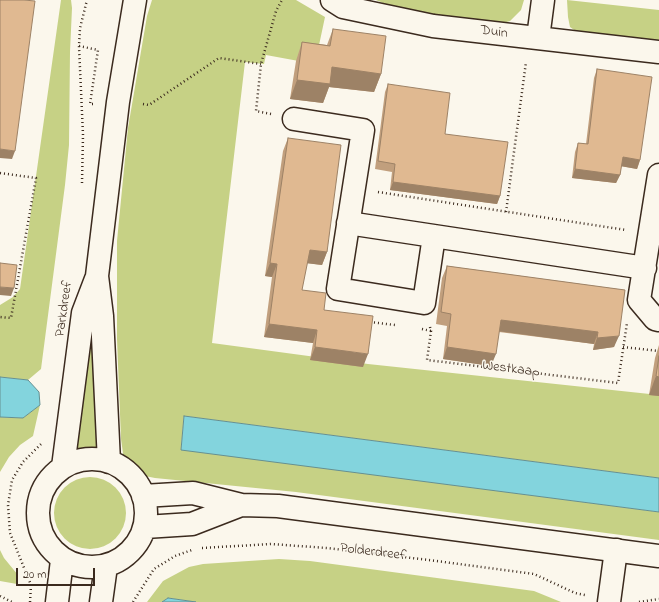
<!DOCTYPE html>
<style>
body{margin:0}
#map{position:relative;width:659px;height:602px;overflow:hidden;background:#fbf7ec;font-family:"Indie Flower",sans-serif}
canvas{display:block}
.scale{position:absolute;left:16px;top:568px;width:79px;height:18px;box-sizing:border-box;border:2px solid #3b2a1e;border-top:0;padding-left:5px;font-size:12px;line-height:14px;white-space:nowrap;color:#3b2a1e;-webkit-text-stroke:3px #fbf7ec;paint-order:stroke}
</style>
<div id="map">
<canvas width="659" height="602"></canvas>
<div class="scale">20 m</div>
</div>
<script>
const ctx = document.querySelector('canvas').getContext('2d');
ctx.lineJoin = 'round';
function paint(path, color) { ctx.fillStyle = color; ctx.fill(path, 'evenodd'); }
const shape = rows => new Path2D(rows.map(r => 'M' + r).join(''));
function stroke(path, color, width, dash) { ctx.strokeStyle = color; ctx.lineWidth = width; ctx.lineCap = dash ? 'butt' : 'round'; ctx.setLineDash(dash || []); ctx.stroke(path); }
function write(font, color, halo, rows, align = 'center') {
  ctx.font = font + ' "Indie Flower",sans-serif'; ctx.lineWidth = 3; ctx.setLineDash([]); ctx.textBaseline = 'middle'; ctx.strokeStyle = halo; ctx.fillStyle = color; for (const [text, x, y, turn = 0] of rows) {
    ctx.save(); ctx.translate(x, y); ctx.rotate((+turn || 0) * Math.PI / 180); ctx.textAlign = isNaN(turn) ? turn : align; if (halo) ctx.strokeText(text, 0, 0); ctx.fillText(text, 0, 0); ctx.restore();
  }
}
paint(shape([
 [61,0,71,0,72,8,70,52,69,145,65,185,41,369,28,380,0,377,0,305,13,297,20,289],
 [152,0,296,0,325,17,315,64,266,55,264,64,245,62,212,343,368,364,659,395,659,478,184,416,181,449,659,512,659,540,296,492,155,478,140,475,124,460,121,439,117,339,117,241,128,128,147,16],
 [376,0,524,0,521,10,510,21,500,24,411,15],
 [567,0,659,10,659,46,584,37,570,27,568,17],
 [93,330,99,449,79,448,72,450],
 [40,405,33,436,20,445,9,457,0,472,0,417,23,418],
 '54 513a36 36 0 1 1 72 0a36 36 0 1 1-72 0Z',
 [0,550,4,558,18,575,17,584,0,581],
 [279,559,310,561,534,591,561,602,196,602,168,598,162,602,147,602,163,581,189,567,203,564]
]), '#c6d185');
const water = shape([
 [0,377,28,380,39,392,40,405,23,418,0,417,0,377],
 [184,416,659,478,659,512,181,450,184,416],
 [168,598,196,602,162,602,168,598]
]);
paint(water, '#83d4dd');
stroke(water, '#669091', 1);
const minor = shape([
 [332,0,343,7,433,26,659,52],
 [538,38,543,0],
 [294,119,363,130,338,289,424,303,434,236],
 [659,175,639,300,655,319,659,320],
 [348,223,645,268],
 [609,602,616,550]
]);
const tertiary = shape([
 '38 513a54 54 0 1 1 108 0a54 54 0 1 1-108 0Z',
 [109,462,102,316,97,276,118,102,135,0],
 [63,467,83,313,96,279],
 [143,496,193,493,241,505,278,506,659,556],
 [145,527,192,524,241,505],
 [57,602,62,560],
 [101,602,106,566]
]);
stroke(minor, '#3b2a1e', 25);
stroke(tertiary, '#3b2a1e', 25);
stroke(shape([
 [79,46,98,50,90,104,94,104],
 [143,104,149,105,219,58,261,64],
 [271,114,256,111,261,64,276,11,282,0],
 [0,173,36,178,11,318,0,317],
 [82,183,83,135,79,46,80,28,87,0],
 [378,192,626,230],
 [506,212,526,62],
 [370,322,395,325],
 [430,327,431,331,427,360,618,383,627,323],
 [422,329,431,331],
 [623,347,659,351],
 [202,548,271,544,327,548,429,560,534,574,575,593,585,595],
 [0,596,12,602],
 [30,602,31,585,10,533,8,505,12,480,23,462,41,444],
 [133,602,154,569,175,556,192,550],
 [639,602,659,599]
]), '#3b2a1e', 2.5, [1, 3]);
stroke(minor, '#fbf7ec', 22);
stroke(tertiary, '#fbf7ec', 22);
paint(shape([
 [333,29,381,74,374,92,329,87,323,103,290,99,296,61,302,42,327,45],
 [597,69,640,160,637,169,621,166,620,175,616,183,572,178,575,152,578,143,586,144,594,78],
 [388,84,445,134,500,196,497,204,390,190,392,172,375,169,385,92],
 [288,138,327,252,322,265,307,263,302,290,324,310,363,367,310,360,313,343,264,337,272,277,265,276,283,151],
 [447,266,625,290,614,347,593,350,594,344,499,332,491,366,443,359,447,326,436,324,442,278],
 [659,345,659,396,649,395,655,358]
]), '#c19f7d');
paint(shape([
 [332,67,381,74,374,92,329,87,323,103,290,99,297,80],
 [0,149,15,151,12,159,0,158],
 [623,157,640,160,637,169,620,166],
 [575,169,620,175,616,183,572,178],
 [393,182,500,196,497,204,390,190],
 [310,250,327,252,322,265,305,263],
 [270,263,277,264,272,277,265,276],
 [0,287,14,288,11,296,0,295],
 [501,320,598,332,594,344,497,331],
 [269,324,317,330,313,343,264,337],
 [619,336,614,347,593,350,597,338],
 [315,347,368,354,363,367,310,360],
 [447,347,496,354,491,366,443,359],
 [656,376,659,377,659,396,649,395]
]), '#9d8266');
const building = shape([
 [0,0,24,0,35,1,15,151,0,149,0,0],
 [333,29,386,36,381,74,332,67,330,84,297,80,302,42,330,46,333,29],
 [597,69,652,77,640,160,623,157,620,175,575,169,578,143,588,144,597,69],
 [388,84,450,93,445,134,508,142,500,196,393,182,395,164,378,161,388,84],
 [288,138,341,145,327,252,310,250,302,290,326,293,324,310,373,316,368,354,315,347,317,330,269,324,277,264,270,263,288,138],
 [0,263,17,265,14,288,0,287,0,263],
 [447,266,625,290,619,336,597,338,598,332,501,320,496,354,447,347,451,314,441,312,447,266],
 [659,356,659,377,656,376,659,356]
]);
paint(building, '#e0b991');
stroke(building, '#9d8266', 1);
write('14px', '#3b2a1e', '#fbf7ec', [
 ["Duin",494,33,7],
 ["Parkdreef",65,309,-82],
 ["Westkaap",511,370,7],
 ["Polderdreef",373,553,7]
]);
</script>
